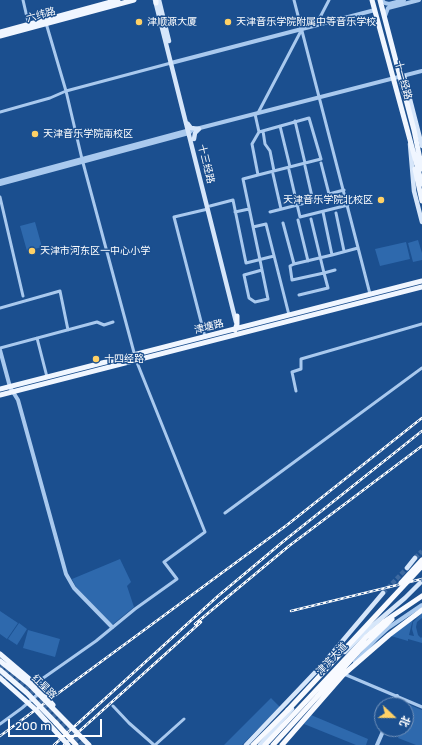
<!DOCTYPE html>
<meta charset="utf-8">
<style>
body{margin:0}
#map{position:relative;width:422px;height:745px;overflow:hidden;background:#1b4f8f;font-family:Rubik,"Noto Sans SC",sans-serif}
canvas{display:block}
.north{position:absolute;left:374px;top:697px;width:40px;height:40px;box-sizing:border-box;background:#1b4f8f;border:1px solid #7695bc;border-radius:50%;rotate:112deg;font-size:11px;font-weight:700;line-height:16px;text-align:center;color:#fff}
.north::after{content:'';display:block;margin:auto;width:14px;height:18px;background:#ffd166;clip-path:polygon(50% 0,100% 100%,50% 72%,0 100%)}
.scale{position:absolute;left:8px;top:719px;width:94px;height:18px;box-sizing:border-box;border:2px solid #fff;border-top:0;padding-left:5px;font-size:12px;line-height:14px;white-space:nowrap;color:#fff;-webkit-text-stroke:3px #1b4f8f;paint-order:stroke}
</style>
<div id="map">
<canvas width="422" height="745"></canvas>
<div class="north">北</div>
<div class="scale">200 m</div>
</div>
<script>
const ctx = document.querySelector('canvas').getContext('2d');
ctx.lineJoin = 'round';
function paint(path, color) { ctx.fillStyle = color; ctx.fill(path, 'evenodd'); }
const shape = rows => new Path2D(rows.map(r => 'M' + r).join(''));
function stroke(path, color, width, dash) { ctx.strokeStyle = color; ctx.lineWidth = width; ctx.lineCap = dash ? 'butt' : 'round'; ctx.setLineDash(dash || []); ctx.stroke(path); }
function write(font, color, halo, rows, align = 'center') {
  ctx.font = font + ' Rubik,"Noto Sans SC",sans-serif'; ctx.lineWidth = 3; ctx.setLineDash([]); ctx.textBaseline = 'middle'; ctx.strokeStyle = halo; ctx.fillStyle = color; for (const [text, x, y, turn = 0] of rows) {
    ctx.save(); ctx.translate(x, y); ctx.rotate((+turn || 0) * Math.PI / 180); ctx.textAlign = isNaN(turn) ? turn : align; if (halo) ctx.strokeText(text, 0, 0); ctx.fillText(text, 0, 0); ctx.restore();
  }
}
paint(shape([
 [35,222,42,247,27,251,20,226],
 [418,240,422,253,422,260,413,262,408,243],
 [406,242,410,259,380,266,375,249],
 [120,559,131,582,127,586,134,607,112,625,76,587,72,579],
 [0,611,18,623,7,639,0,634],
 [422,613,422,618,417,622,416,627,418,635,421,638,422,637,422,643,408,639,408,641,391,636,413,619,409,635,414,636,412,629,413,622],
 [19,623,27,629,17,645,8,639],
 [28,630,60,639,55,657,23,648],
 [271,698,280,707,242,745,224,745],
 [410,705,422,710,422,745,416,745,398,738,401,729,406,729,406,716],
 [311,715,368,739,366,745,356,745,304,724]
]), '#2e69ad');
stroke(shape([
 [415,558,422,551],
 [383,593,407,568],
 [0,666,33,692,83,745],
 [0,674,7,679]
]), '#3d69a0', 4.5, [4.5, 2]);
stroke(shape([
 [23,0,29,26],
 [294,0,370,294],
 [316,25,329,0],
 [0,112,50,98,66,91,171,63],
 [258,113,302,29],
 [255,114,259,132],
 [309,118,321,159,258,175,252,144,259,132,309,118],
 [295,121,305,163],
 [280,126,290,167],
 [263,131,265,144,270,151,274,171],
 [321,163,329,194,344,190],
 [289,170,300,217,348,205],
 [273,174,281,209],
 [258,175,243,179,260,260,262,270,268,299,255,302,249,298,244,275,262,270],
 [0,197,23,296],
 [210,206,233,200,246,263,274,256],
 [235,212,249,209],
 [270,212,313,201,305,166],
 [336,213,344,251],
 [298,220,308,261],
 [283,223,294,264,332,255,323,212],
 [253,227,266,224,289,315],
 [332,255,358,248],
 [294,264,290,266,292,280,324,273,311,219],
 [299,295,328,288,324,273,335,270],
 [0,308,60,291,68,330],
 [205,337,174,217,208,209],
 [37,338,47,377],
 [0,348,97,322,104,325,113,322],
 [296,391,292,372,301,369,301,359,422,324],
 [225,513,422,368],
 [344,674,422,707],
 [113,706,129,723,154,745],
 [0,724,22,708,45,688,39,681,96,641,135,609,177,579,164,562,205,532,136,360,82,159,66,91,46,23],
 [155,745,184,719]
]), '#a9c9ee', 3);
stroke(shape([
 [381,0,385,3,389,4,404,0],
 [385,16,388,8,419,0],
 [171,63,375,10],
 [0,181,190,130],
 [0,184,189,133,192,130,422,71],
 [0,350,10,387,18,400,66,574,74,588,112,627],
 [355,662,377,638,388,628,422,605],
 [394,705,397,696],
 [377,745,384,729]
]), '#a9c9ee', 4);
stroke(shape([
 [155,0,236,322],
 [159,0,169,41],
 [404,76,422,146],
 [188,124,191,128,199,129],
 [194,139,195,133,199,129],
 [410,144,414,191,422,222],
 [407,568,415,558],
 [345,652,365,632,405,598,420,583],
 [246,745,323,664,383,593],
 [260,745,292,709]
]), '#d6e6fa', 4.5);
stroke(shape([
 [156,0,156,3],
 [372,0,422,184],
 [380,0,414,130,422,169],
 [0,32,118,0],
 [0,36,134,0],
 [415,169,422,201],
 [235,330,237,324,237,316],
 [0,389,422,281],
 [0,395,422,287]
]), '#f0f6ff', 5);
stroke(shape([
 [253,745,288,710]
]), '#f8faff', 5);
const rail = shape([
 [291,611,422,579],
 [195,624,289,546,422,446],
 [0,736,287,525,422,418],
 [54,745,218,596,285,540,422,431],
 [64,745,201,622]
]);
stroke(rail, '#fff', 2.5);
stroke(rail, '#1b4f8f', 1, [3]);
stroke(shape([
 [0,654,34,683,53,705],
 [0,661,29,684,89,745],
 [0,670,27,693,56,723],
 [0,678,36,710,68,745]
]), '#f0f6ff', 5);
stroke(shape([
 [401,583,422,560],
 [288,710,422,566],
 [56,723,76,745],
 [265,745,366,637,385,621,422,596],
 [273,745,359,651,392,619],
 [282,745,343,675,389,635,422,610]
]), '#f8faff', 5);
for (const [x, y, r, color] of [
 [139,22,4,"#ffd166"],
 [228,22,4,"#ffd166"],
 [35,134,4,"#ffd166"],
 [381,200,4,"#ffd166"],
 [32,251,4,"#ffd166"],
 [96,359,4,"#ffd166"]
]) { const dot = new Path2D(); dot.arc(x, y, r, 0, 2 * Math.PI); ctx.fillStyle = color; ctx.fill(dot); stroke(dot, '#1b4f8f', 1.5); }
write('10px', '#fff', '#1b4f8f', [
 ["六纬路",41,15,-15],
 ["十一经路",403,80,75],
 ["十三经路",206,164,76],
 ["津塘路",209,327,-14],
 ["津滨大道",332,659,-47],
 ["红星路",44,687,44]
]);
write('10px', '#fff', '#1b4f8f', [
 ["津顺源大厦",147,22],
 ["天津音乐学院附属中等音乐学校",236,22],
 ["天津音乐学院南校区",43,134],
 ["天津音乐学院北校区",373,200,"right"],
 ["天津市河东区一中心小学",40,251],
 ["十四经路",104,359]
], 'left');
</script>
